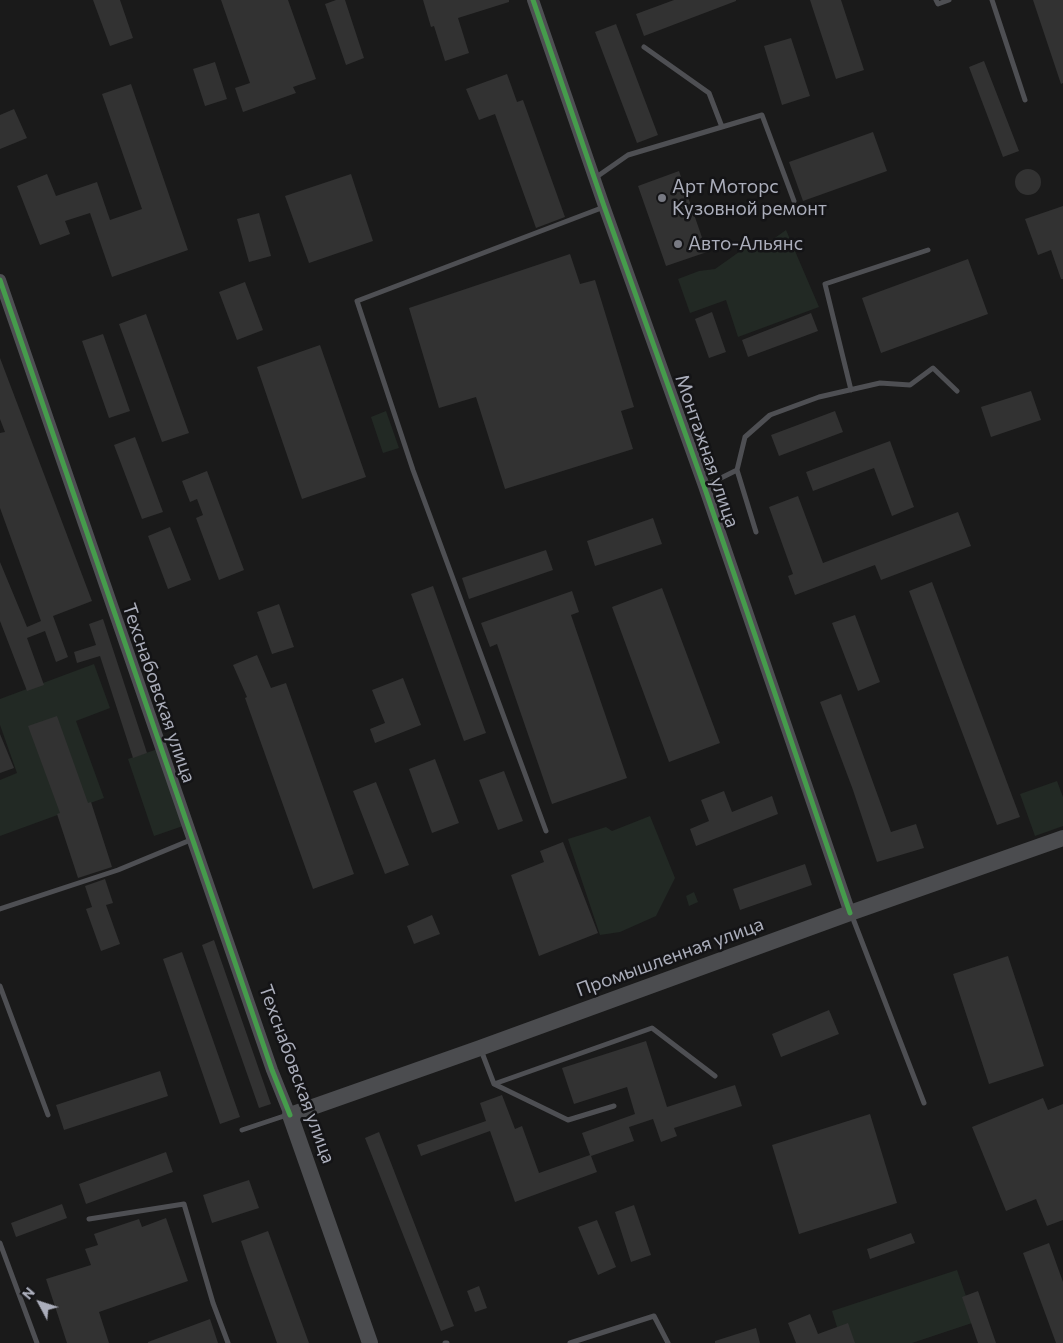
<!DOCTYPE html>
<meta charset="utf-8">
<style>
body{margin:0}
#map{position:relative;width:1063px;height:1343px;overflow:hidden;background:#1a1a1a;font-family:Commissioner,sans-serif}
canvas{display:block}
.north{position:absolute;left:15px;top:1278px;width:50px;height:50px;-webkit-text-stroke:4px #141416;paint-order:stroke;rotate:310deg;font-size:14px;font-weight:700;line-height:20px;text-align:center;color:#abaebb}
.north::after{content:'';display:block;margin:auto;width:18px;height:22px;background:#abaebb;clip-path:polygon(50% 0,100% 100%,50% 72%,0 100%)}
</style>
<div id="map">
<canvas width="1063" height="1343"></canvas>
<div class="north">N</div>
</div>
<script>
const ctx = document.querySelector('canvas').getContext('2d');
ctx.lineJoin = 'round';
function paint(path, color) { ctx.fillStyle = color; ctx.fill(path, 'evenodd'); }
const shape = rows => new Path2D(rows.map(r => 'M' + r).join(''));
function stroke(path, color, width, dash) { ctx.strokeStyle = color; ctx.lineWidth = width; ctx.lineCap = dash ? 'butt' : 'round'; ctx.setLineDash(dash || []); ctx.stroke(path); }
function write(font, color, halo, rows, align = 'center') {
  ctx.font = font + ' Commissioner,sans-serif'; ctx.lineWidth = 5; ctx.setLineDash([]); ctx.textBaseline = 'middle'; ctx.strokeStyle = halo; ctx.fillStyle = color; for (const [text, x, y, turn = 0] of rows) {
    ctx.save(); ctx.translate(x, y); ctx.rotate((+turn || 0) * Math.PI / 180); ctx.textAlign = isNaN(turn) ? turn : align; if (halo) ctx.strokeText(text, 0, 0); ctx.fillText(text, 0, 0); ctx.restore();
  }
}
paint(shape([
 [786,230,819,307,738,337,726,300,690,313,678,279,699,271,715,269,756,240,772,240],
 [386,411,399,448,383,453,371,417],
 [94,664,110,708,76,721,104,798,0,836,0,780,17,773,0,725,0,699],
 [158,749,183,826,154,836,128,759],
 [1057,781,1063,797,1063,826,1035,836,1020,794],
 [650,816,675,878,656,916,620,932,600,935,568,839,606,827,612,831],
 [694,892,698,902,689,906,686,896],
 [957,1270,975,1322,912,1343,842,1343,832,1311]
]), '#222924');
paint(shape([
 [93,0,120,0,133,38,110,46],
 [221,0,288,0,316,79,293,87,296,93,243,112,235,88,250,83],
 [336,0,345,0,364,58,346,65,325,4],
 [423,0,509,0,509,2,458,18,469,53,445,61,434,26,431,27],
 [674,0,736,0,736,1,644,36,636,14],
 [810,0,841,0,864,70,836,79],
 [1033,0,1063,0,1063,83,1061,84],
 [616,24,658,135,637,143,595,32],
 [791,38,810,96,782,105,764,46],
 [984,61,1019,151,1003,157,969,67],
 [215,62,227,99,205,106,193,69],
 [507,74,517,102,523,100,565,217,536,228,495,114,479,120,466,89],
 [131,84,188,250,112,277,90,213,65,221,70,234,40,245,17,186,47,174,56,196,97,182,110,220,142,209,102,94],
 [14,109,27,138,0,149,0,115],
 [873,132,887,171,803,201,789,162],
 '1015 182a13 13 0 1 1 26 0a13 13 0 1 1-26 0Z',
 [679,171,707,252,666,266,638,186],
 [351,174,373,241,309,263,285,196],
 [1063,206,1063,279,1061,279,1051,250,1038,255,1025,219],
 [259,213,271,256,249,262,237,219],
 [570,254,580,284,595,280,634,407,621,411,633,449,505,489,476,397,439,408,409,308],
 [968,259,988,314,881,353,862,298],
 [245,282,263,330,237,340,219,292],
 [712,312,726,352,709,358,695,319],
 [811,313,818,331,748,357,742,340],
 [146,314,189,433,162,442,119,324],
 [103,334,130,411,109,418,82,341],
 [320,345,366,477,302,499,257,367],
 [0,358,92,601,53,616,68,657,56,662,45,631,27,638,44,685,27,691,0,621,0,562,27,627,41,621,0,508,0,433,5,432,0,419],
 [1031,391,1041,420,991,437,981,407],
 [835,411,843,432,779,456,771,435],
 [135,437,163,512,142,519,114,445],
 [890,441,914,507,892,516,874,468,813,491,806,472],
 [207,471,244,570,219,580,196,518,203,515,197,499,190,502,182,481],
 [798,496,823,563,958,512,971,546,881,580,875,565,795,595,788,576,793,574,769,507],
 [653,518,662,544,595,566,587,541],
 [170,527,191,580,168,589,148,536],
 [546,550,553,570,469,599,462,578],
 [932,582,1020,817,997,825,909,591],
 [433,586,486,733,464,741,411,594],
 [662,588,720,743,669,762,612,607],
 [572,591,579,612,571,615,627,778,552,804,497,644,490,647,481,623],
 [279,604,294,647,272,654,257,612],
 [855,615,880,682,858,691,832,623],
 [103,619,147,753,133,758,100,656,77,663,74,652,96,645,89,624],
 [257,655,271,688,286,683,354,874,313,889,245,698,247,697,233,665],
 [403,678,421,725,375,743,370,729,385,723,372,690],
 [841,694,891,832,916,824,924,848,877,862,853,790,820,702],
 [57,716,88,803,91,802,112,867,78,878,57,814,60,813,28,726],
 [0,734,14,768,0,773],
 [435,759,459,823,432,833,409,769],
 [504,771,523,821,498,830,479,780],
 [376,782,409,865,385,874,353,791],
 [724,791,732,812,772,796,778,814,696,846,690,829,709,821,701,800],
 [563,842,598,933,539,956,511,875,544,862,540,851],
 [805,864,812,885,740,910,733,889],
 [105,879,113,903,106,905,120,944,101,951,86,909,92,907,85,886],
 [432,915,440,934,414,944,407,926],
 [214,940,271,1104,259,1108,202,945],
 [182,952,240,1117,220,1124,163,959],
 [1008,956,1044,1066,989,1084,953,974],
 [829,1010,839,1034,781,1057,772,1034],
 [646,1041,667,1107,735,1085,742,1106,674,1128,677,1136,661,1142,653,1119,629,1127,634,1141,591,1156,597,1172,515,1202,490,1131,421,1156,417,1145,486,1121,480,1103,502,1095,515,1129,522,1126,539,1173,590,1155,582,1133,635,1114,627,1087,574,1104,562,1068],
 [160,1071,168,1096,64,1130,56,1105],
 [1043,1098,1048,1110,1063,1104,1063,1220,1047,1226,1036,1199,1006,1211,972,1127],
 [870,1114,897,1203,799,1234,772,1145],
 [379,1132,454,1326,441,1331,365,1138],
 [166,1152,173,1172,86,1204,79,1184],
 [249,1180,259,1208,212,1223,203,1195],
 [62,1204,67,1218,16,1237,11,1223],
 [634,1205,651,1255,631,1262,615,1212],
 [166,1218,188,1281,99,1312,109,1343,67,1343,46,1279,91,1265,85,1249,98,1245,94,1234,139,1219,142,1227],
 [597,1220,616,1267,598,1275,578,1227],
 [268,1231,309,1343,277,1343,249,1265,241,1241],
 [911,1233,915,1243,870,1259,867,1249],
 [1049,1243,1063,1282,1063,1343,1056,1343,1023,1253],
 [479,1286,487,1308,475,1312,467,1291],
 [978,1291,996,1343,978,1343,962,1297],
 [810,1314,818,1334,848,1323,855,1343,796,1343,788,1323],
 [210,1319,218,1343,148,1343,148,1342],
 [756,1328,760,1343,715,1343,715,1341]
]), '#323232');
stroke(shape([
 [936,0,938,4,949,0],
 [992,0,1025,100],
 [644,47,709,93,722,127],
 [595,178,628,155,762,115,794,201],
 [851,390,825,284,928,250],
 [705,486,737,470],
 [756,532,737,470,745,437,770,415,819,397,880,383,910,385,933,368,957,391],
 [546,831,413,470,357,301,604,207],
 [0,909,118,870,193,839],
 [852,916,924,1103],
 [0,986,48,1115],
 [481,1050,494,1084,568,1120,614,1106],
 [494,1084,652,1028,715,1076],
 [242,1130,287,1115],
 [89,1219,184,1204,213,1303,228,1343],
 [0,1243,37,1343],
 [445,1343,447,1343],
 [570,1343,654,1316,668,1343]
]), '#4e4f53', 5);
stroke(shape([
 [533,0,604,206,704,486,850,913],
 [0,280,272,1070,290,1115]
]), '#4e4f53', 12);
stroke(shape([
 [370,1343,290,1115,480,1048,850,913,1063,838]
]), '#4b4c4f', 16);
stroke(shape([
 [533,0,604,206,704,486,850,913],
 [0,280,272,1070,290,1115]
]), '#469c4c', 5);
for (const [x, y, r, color] of [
 [662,198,5,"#787a83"],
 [678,244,5,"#787a83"]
]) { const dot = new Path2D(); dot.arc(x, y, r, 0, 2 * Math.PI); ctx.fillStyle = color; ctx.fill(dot); stroke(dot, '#141416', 2); }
write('19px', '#abaebb', '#141416', [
 ["Арт Моторс",672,187],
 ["Кузовной ремонт",672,209],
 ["Авто-Альянс",688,244]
], 'left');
write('19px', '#abaebb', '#141416', [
 ["Монтажная улица",707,451,71],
 ["Техснабовская улица",159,693,71],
 ["Промышленная улица",670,957,-20],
 ["Техснабовская улица",297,1074,70]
]);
</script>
